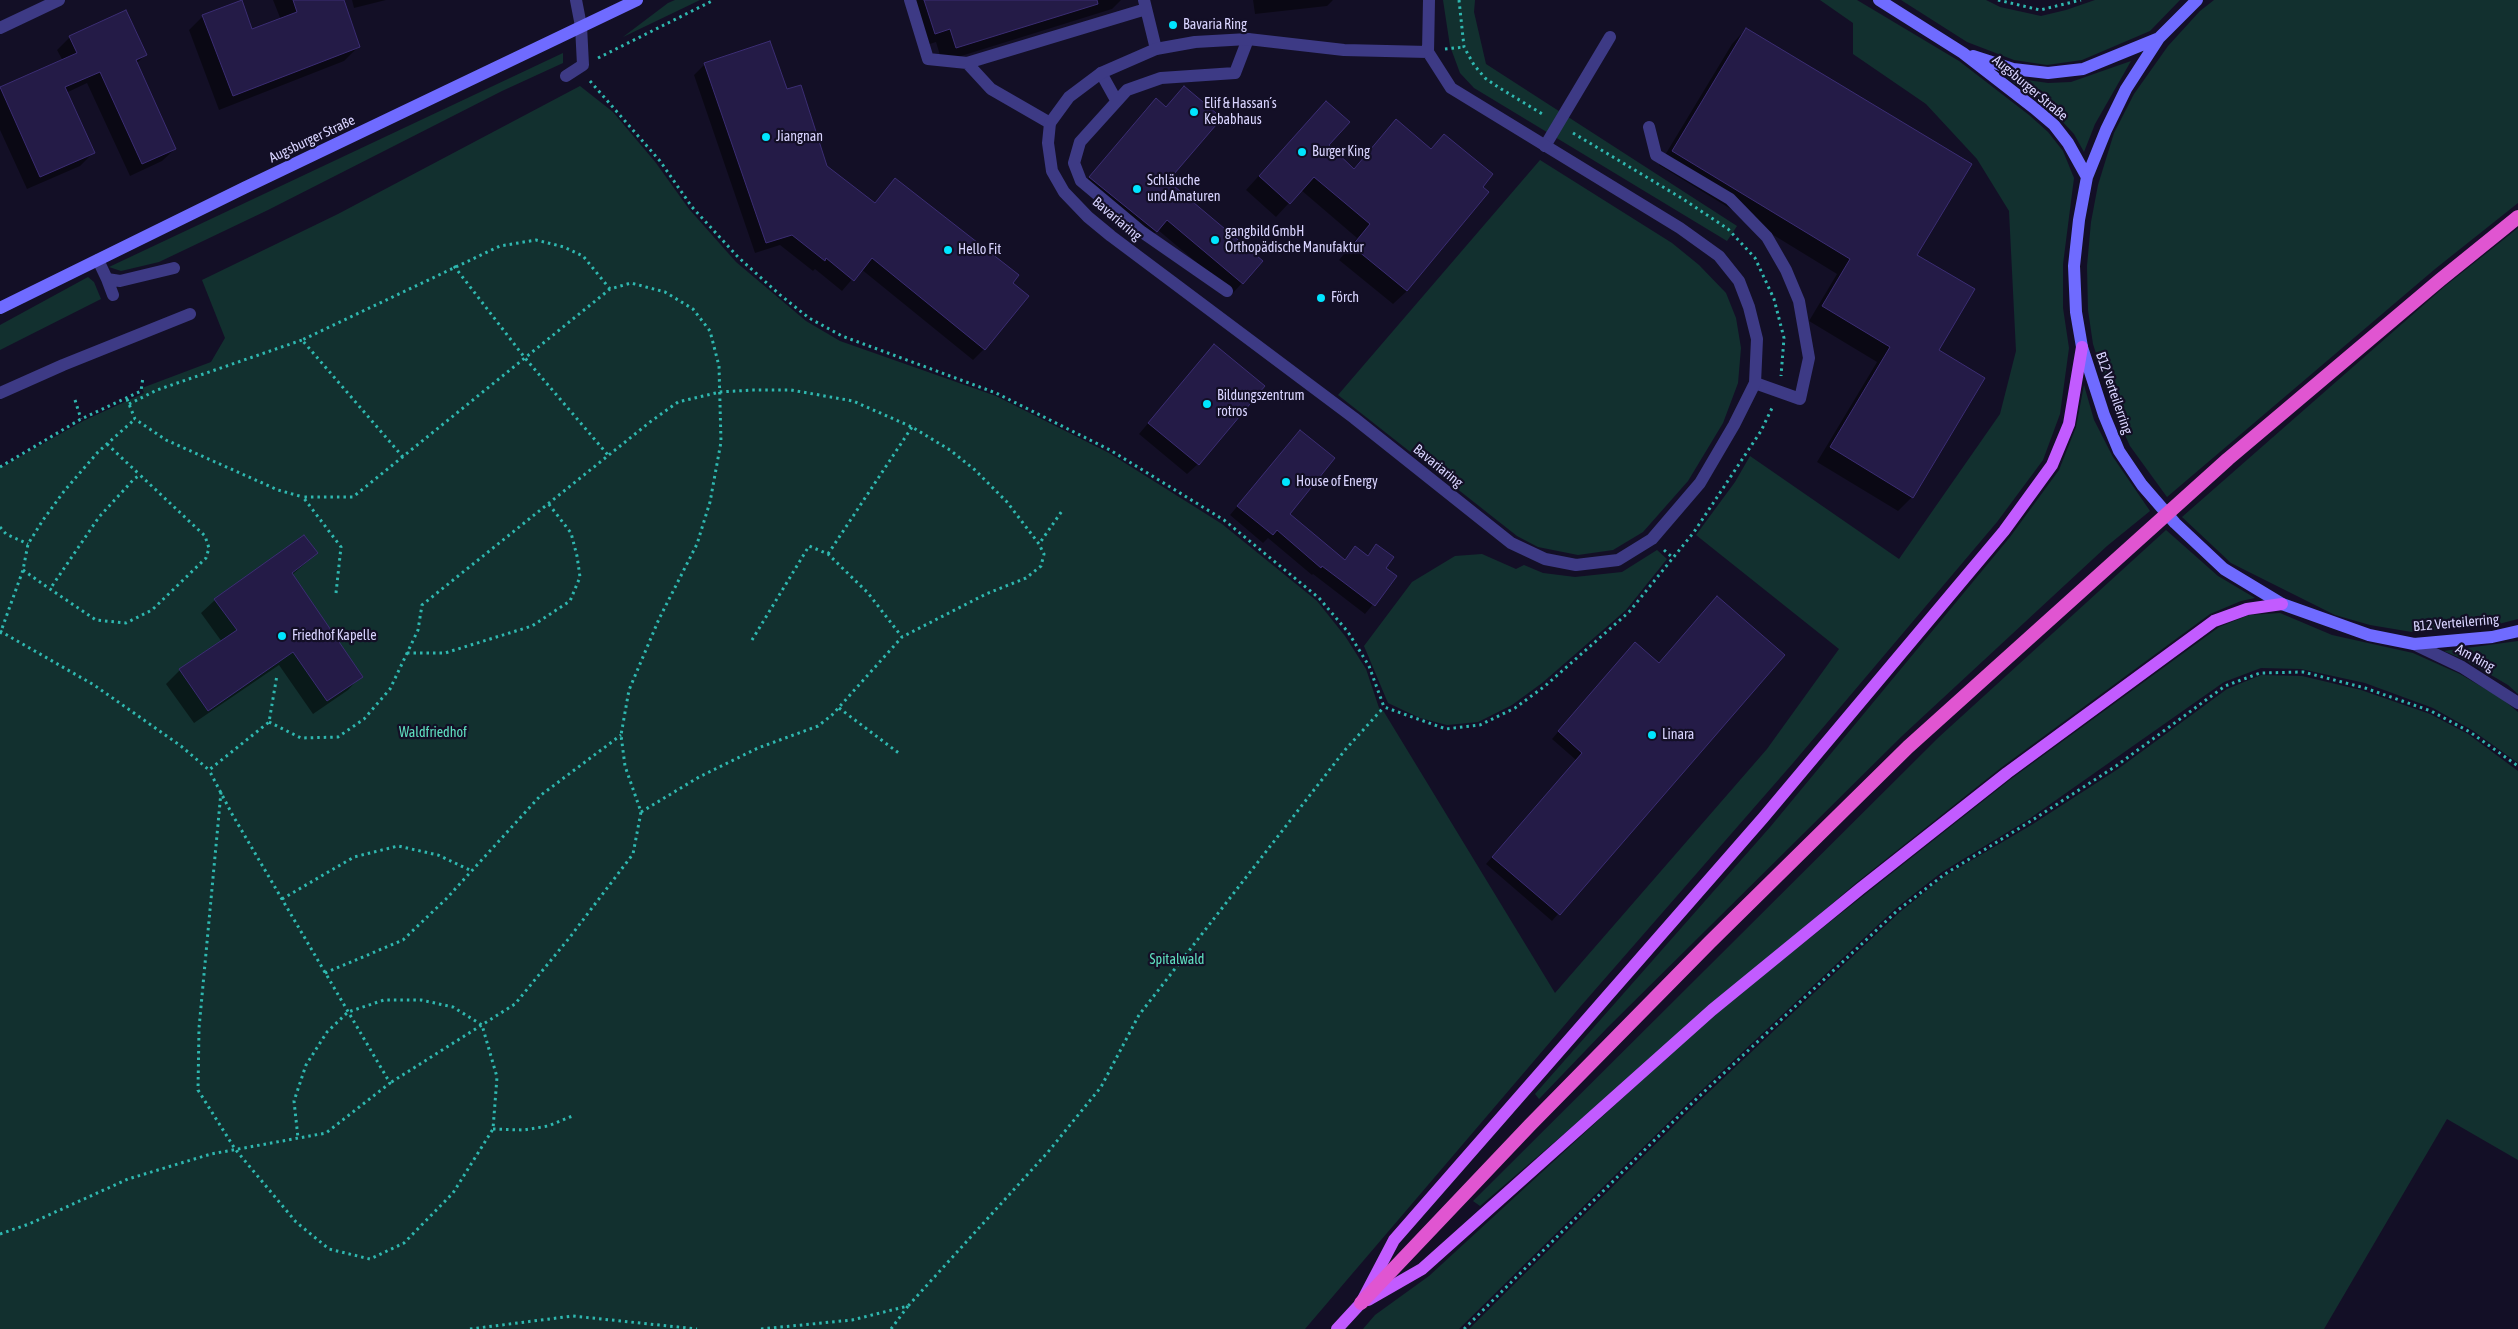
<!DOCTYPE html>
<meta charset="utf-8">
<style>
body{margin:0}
canvas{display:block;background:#130f26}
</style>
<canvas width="2518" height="1329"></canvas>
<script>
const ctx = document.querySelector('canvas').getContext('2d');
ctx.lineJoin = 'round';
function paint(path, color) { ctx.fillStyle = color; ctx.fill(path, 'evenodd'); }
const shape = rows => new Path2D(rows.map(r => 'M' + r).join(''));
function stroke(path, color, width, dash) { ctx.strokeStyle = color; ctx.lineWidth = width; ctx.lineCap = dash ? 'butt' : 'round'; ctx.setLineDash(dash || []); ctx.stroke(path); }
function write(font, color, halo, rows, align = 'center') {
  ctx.font = font + ' "Asap Condensed",sans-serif'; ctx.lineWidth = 4.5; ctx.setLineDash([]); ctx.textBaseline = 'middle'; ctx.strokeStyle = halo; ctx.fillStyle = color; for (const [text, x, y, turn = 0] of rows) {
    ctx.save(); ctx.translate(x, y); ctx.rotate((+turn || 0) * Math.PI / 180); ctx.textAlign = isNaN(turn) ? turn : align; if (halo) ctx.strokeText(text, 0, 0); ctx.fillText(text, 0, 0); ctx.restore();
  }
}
paint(shape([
 [675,0,700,0,623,37,668,3],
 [1443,0,1475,0,1474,12,1486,64,1737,226,1727,241,1474,88,1460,73,1450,46],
 [1820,0,1857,0,1959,61,2029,115,2048,132,2063,151,2074,178,2063,264,2063,308,2069,348,2060,414,2043,460,1997,522,1793,763,1580,1007,1305,1329,0,1329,0,468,83,421,144,393,142,388,211,362,225,338,202,280,338,214,580,86,613,112,656,163,689,209,736,262,806,321,840,341,996,396,1109,453,1222,524,1317,601,1345,636,1366,669,1379,708,1384,712,1555,993,1767,749,1839,649,1696,535,1735,482,1750,456,1899,559,2000,414,2016,351,2009,211,1977,159,1926,104,1853,54,1853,23],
 [1901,0,1986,0,2000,7,2041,16,2066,10,2095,0,2180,0,2150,31,2082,60,2047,65,2014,60,1967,42],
 [2214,0,2518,0,2518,203,2435,269,2167,497,2130,446,2115,413,2093,344,2088,310,2087,266,2091,222,2098,185,2114,133,2134,94,2168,46,2200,11],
 [563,53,563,63,502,91,268,210,159,262,121,271,109,267],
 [2131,61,2095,124,2084,152,2074,134,2059,118,2006,77,2048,83,2071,82],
 [1540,160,1672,243,1699,265,1726,293,1736,318,1741,348,1738,383,1723,423,1688,481,1643,532,1613,550,1578,555,1538,547,1517,536,1338,395],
 [2518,228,2518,619,2491,626,2412,632,2370,625,2335,615,2231,563,2182,517,2444,287],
 [88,277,94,282,101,299,0,350,0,325],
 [2084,385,2094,420,2113,457,2150,511,2107,546,1902,736,1608,1027,1539,1099,1535,1094,1771,826,2010,537,2059,470,2076,427],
 [2166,530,2218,576,2255,598,2241,601,2210,614,2002,767,1856,883,1480,1206,1473,1201,1939,737],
 [1657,550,1667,559,1626,610,1542,683,1512,705,1478,722,1447,725,1420,718,1388,703,1364,646,1412,582,1455,556,1482,554,1516,569,1524,565,1543,573,1575,577,1622,572],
 [2280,613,2332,635,2413,653,2460,674,2501,698,2518,712,2518,763,2472,730,2433,708,2365,683,2301,669,2261,668,2224,682,2029,819,1942,872,1896,908,1688,1103,1459,1329,1363,1329,1375,1315,1429,1276,1715,1013,2011,779,2219,627,2249,615],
 [2518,641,2518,694,2508,685,2467,661,2444,651],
 [2261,675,2302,676,2361,690,2430,714,2468,734,2518,771,2518,1160,2447,1119,2324,1329,1469,1329,1693,1107,1900,912,1945,876,2033,824,2118,769,2227,689]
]), '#12302f');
paint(shape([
 [273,0,343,0,359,46,344,61,219,110,189,30,203,16,252,30,281,20],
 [352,0,386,0,354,8],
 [906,0,1121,0,1112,9,942,62,936,42,921,47],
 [1253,0,1333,0,1327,6,1255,14],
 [1746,29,1937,350,1912,497,1898,511,1817,462,1877,362,1809,321,1837,274,1659,165,1732,44],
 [70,37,145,55,136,64,175,149,162,161,130,176,87,83,66,93,93,153,80,166,27,189,0,130,0,89,63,61,57,50],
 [705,64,786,91,826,166,874,204,895,180,1011,283,984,349,973,360,861,269,842,291,815,269,813,271,780,245,755,253,694,75],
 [1184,88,1166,181,1242,283,1233,293,1158,230,1146,241,1081,187,1146,109,1165,108],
 [1313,116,1327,145,1353,169,1396,121,1430,149,1444,135,1407,291,1393,304,1339,260,1357,238,1301,190,1276,217,1246,190],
 [1214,345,1198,464,1187,474,1139,434],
 [1300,431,1288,514,1343,561,1356,548,1367,556,1377,546,1384,568,1396,577,1365,614,1313,574,1312,575,1268,538,1263,543,1230,515],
 [317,553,292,575,361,676,348,690,313,714,279,665,194,723,166,684,180,670,222,642,201,613,215,600],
 [1628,650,1659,664,1783,655,1552,921,1486,864,1576,760,1552,739]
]), '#0007');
const building = shape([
 [242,0,252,29,297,12,293,0,344,0,360,47,233,96,202,15,242,0],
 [924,0,1097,0,1098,4,956,48,950,29,935,34,924,0],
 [126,10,147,55,136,60,176,149,142,164,100,72,65,87,95,153,40,177,0,87,77,53,69,36,126,10],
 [1746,28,1972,164,1917,255,1975,289,1939,350,1985,378,1913,498,1830,447,1890,347,1822,306,1850,259,1672,151,1746,28],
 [770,41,787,89,801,85,827,166,875,203,895,178,1019,275,1013,283,1029,296,985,350,872,258,854,281,826,258,825,261,792,235,766,243,704,63,770,41],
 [1184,86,1222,118,1168,181,1263,261,1243,284,1167,220,1157,232,1089,177,1156,98,1166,107,1184,86],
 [1326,101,1350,122,1329,145,1354,169,1396,119,1431,149,1444,134,1493,174,1483,187,1489,192,1407,291,1352,246,1370,224,1314,177,1290,204,1259,176,1326,101],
 [1214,344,1265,386,1199,465,1148,423,1214,344],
 [1300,430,1335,458,1290,514,1345,560,1355,546,1368,556,1376,544,1394,557,1386,568,1397,576,1375,606,1322,566,1321,568,1277,530,1273,535,1237,506,1300,430],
 [304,535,318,553,292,573,363,677,327,701,293,652,208,711,179,669,237,630,214,599,304,535],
 [1717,596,1785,655,1560,915,1492,857,1582,753,1558,731,1635,642,1659,663,1717,596]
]);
paint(building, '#241b47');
stroke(building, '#3b2d73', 1);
stroke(shape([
 [1459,0,1464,47,1474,65,1485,78,1498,87,1544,115],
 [1998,0,2040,10,2081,0],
 [1445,49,1464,47],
 [598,58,714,0],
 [590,81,660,161,692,207,738,257,779,294,809,318,842,336,996,393,1110,450,1224,520,1319,598,1348,632,1369,666,1384,707,1446,729,1480,725,1515,708,1545,686,1629,612,1694,532,1761,431,1773,406],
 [1573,133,1683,199,1728,229,1755,258,1774,299,1784,338,1781,376],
 [454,266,525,358,608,455],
 [127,399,135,419,166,440,278,490,303,497],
 [75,400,81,419],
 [129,404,157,390,302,340],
 [107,444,140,475],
 [403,457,302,340,500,246,536,240,564,247,583,256,610,289],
 [0,467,81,419,141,391,143,377],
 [0,527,6,534,28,544],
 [1664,550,1673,558],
 [828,554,912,427],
 [23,570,50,589,96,620,126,623,152,610,206,558,209,548,205,536,140,475,134,479,99,517,50,589],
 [336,593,341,547,303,497,353,497,610,289,631,283,665,292,693,309,710,331,719,366,721,442,710,502,697,544,659,619,629,690,621,735,625,766,641,812,633,854,570,937,515,1004,390,1083],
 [0,631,94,685,181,746,209,770,269,722,277,675],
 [0,634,23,570,28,544,43,520,65,490,98,452,135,419],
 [752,640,809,546,828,554,868,593,902,637],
 [407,653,445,653,532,626,570,601,580,577,577,556,571,533,548,503],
 [839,708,900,754],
 [269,722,301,738,338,737,364,719,390,689,418,630,422,605,650,422,678,402,720,392,752,390,791,390,853,401,912,427,950,450,975,470,1007,502,1039,544,1062,511],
 [221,792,199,1028,198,1090,235,1149,296,1222,329,1249,370,1259,404,1243,453,1193,493,1129,497,1077,482,1025,453,1007,421,1000,384,1000,348,1012,327,1032,306,1065,294,1101,298,1138],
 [641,812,699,777,758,748,818,726,832,715,902,637,986,594,1026,578,1041,566,1044,554,1039,544],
 [282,899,354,857,398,846,438,855,472,871],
 [325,973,403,940,446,899,541,795,621,735],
 [493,1129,524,1130,548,1126,575,1115],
 [0,1234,29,1224,128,1179,211,1154,326,1133,390,1083,232,814,209,770],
 [470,1329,573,1316,697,1329],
 [761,1329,852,1320,908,1306,1048,1152,1101,1087,1139,1015,1345,750,1384,707],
 [891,1329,908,1306],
 [1464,1329,1690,1105,1898,910,1945,874,2031,821,2116,766,2225,686,2260,673,2303,672,2365,688,2431,711,2470,732,2518,766]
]), '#2fb8b0', 3, [2.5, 4]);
stroke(shape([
 [910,0,928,59,967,63,1146,9],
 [1144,0,1156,49],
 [967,63,991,89,1050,123],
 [1101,73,1116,100],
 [566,76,583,65,581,26],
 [1649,127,1656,155,1730,199,1767,237,1786,270,1799,301,1809,358,1800,399,1755,383],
 [1545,146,1610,37],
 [98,260,107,279,120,281,174,268],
 [107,279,113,295],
 [1227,291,1142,232,1081,181,1074,163,1080,142,1127,90,1161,78,1235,73,1248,39],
 [0,393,63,365,190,314]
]), '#3d3a85', 12);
stroke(shape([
 [576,0,581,26],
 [0,28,59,0],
 [1428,52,1344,50,1248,39,1195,42,1156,49,1101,73,1069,97,1050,123,1048,143,1052,171,1064,192,1088,217,1111,236,1354,418,1511,543,1545,559,1576,565,1618,560,1652,539,1700,483,1734,425,1755,383,1757,339,1749,307,1739,281,1719,256,1680,228,1451,88,1428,52,1429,0]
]), '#3d3a85', 12);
stroke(shape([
 [2414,644,2462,667,2518,703]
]), '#3d3a85', 12);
stroke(shape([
 [1879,0,1963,53,2034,108,2054,125,2068,143,2087,177],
 [2197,0,2159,38,2126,89,2106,130,2087,177,2079,220,2074,266,2076,312,2082,347,2104,415,2119,451,2142,485,2175,523,2224,569,2282,604,2369,635,2414,644,2492,637,2518,631],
 [1973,56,2013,69,2048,73,2083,69,2159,38],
 [0,308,244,188,637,0]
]), '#6f6bff', 12);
stroke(shape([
 [1368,1300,1422,1269,1712,1010,1860,889,2007,773,2214,621,2247,609,2282,604],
 [1337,1329,1361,1303,1394,1240,1763,818,2004,531,2052,465,2069,424,2082,347]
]), '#c25bff', 12);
stroke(shape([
 [1361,1303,1530,1125,1710,942,1908,747,2228,459,2440,280,2518,217]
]), '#e055d1', 14);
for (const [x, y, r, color] of [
 [1173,25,5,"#00e5ff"],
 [1194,112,5,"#00e5ff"],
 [766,137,5,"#00e5ff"],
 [1302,152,5,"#00e5ff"],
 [1137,189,5,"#00e5ff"],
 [1215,240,5,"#00e5ff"],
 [948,250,5,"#00e5ff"],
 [1321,298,5,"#00e5ff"],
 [1207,404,5,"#00e5ff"],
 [1286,482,5,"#00e5ff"],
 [282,636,5,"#00e5ff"],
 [1652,735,5,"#00e5ff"]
]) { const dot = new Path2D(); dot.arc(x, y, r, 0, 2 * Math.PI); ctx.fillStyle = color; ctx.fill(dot); stroke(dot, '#130f26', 2); }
write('14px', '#d9d4ff', '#130f26', [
 ["Bavaria Ring",1183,25],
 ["Elif & Hassan´s",1204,104],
 ["Kebabhaus",1204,120],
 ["Jiangnan",776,137],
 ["Burger King",1312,152],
 ["Schläuche",1147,181],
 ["und Amaturen",1147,197],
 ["gangbild GmbH",1225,232],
 ["Orthopädische Manufaktur",1225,248],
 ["Hello Fit",958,250],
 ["Förch",1331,298],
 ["Bildungszentrum",1217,396],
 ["rotros",1217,412],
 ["House of Energy",1296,482],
 ["Friedhof Kapelle",292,636],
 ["Linara",1662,735]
], 'left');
write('14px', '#d9d4ff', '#130f26', [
 ["Augsburger Straße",2030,88,40],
 ["Augsburger Straße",312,139,-25],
 ["Bavariaring",1117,219,40],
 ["B12 Verteilerring",2114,393,71],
 ["Bavariaring",1438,466,39],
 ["B12 Verteilerring",2456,623,-5],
 ["Am Ring",2475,658,29]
]);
write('14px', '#5fe0c0', '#130f26', [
 ["Waldfriedhof",433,733],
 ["Spitalwald",1177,960]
]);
</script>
